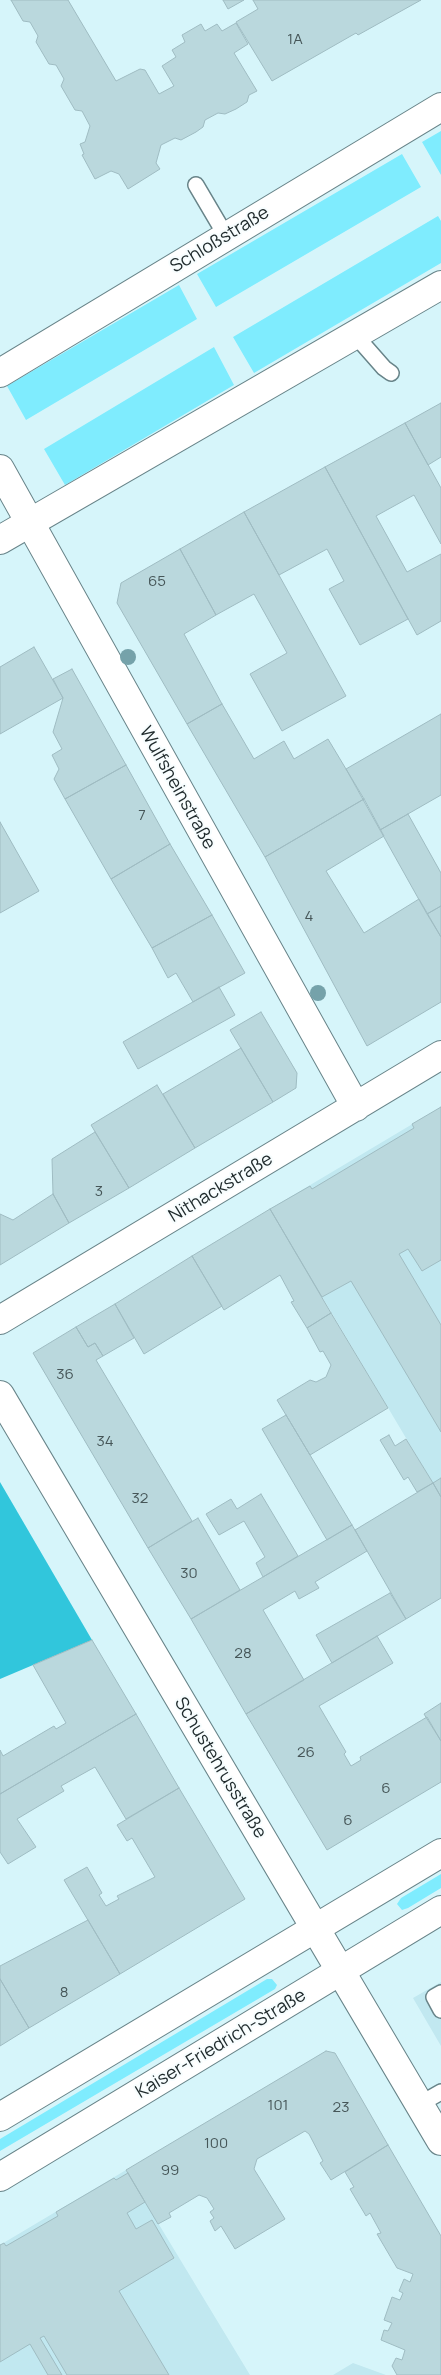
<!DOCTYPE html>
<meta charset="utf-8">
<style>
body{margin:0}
canvas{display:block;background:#d6f5fa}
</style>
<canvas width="441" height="2375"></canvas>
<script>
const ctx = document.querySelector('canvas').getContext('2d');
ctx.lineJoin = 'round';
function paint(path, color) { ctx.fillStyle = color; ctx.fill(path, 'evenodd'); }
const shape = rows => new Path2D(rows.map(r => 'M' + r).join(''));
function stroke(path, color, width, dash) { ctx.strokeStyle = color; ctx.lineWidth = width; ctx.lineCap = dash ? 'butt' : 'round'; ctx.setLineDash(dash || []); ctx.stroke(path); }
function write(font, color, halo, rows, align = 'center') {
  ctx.font = font + ' Manrope,sans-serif'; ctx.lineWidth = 4; ctx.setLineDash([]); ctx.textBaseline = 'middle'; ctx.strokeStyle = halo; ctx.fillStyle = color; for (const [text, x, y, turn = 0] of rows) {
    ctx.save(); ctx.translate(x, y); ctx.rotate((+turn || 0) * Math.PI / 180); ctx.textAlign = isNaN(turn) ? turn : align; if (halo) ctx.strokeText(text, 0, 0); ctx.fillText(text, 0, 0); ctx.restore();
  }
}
paint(shape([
 [441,1107,441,1497,270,1209],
 [441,1982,441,2046,413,1998],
 [126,2170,250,2375,0,2375,0,2245],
 [353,2363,386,2375,333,2375]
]), '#c1e8f0');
paint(shape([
 [441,131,441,175,422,142],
 [402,154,421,187,216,307,197,274],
 [438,216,441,221,441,263,254,373,233,337],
 [179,285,197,319,26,420,7,386],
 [214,347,234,385,65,485,44,449],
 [441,1874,441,1888,408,1908,402,1910,397,1904,401,1898],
 [267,1979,272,1979,277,1985,275,1989,0,2151,0,2139]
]), '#7fecfe');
paint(shape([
 [0,1482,92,1640,0,1679]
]), '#31c6dc');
const building = shape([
 [11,0,68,0,116,81,140,69,145,70,159,94,174,86,162,66,176,57,172,50,185,42,182,35,201,24,205,31,217,24,222,31,236,23,248,44,234,53,257,91,249,95,247,102,236,109,225,114,218,113,205,120,203,127,196,132,181,140,175,138,161,145,156,163,160,169,128,189,119,174,111,171,95,179,82,155,84,154,80,144,85,142,90,126,82,111,75,110,61,86,64,79,56,65,49,64,36,42,38,36,30,22,23,21,11,0],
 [223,0,244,0,228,9,223,0],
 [253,0,421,0,358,35,356,33,272,81,236,22,258,9,253,0],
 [441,403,441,457,428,465,405,423,441,403],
 [405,423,441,488,441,544,414,495,376,516,407,572,441,554,441,621,417,635,325,467,405,423],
 [325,467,408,619,360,645,329,589,344,581,327,549,279,575,244,512,325,467],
 [244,512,346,696,282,731,250,674,287,653,254,594,216,615,180,549,244,512],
 [180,549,216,615,184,634,222,704,187,724,117,603,121,583,180,549],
 [34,647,63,698,0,734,0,667,34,647],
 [72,669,126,765,65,799,54,779,59,769,52,755,62,749,53,732,63,698,53,679,72,669],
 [222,704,254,759,284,741,294,759,328,739,364,799,265,857,187,724,222,704],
 [441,714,441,795,380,830,346,769,441,714],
 [126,765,170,844,111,879,65,799,126,765],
 [364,799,384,836,326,871,364,933,419,899,441,937,441,1002,367,1046,265,857,364,799],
 [408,814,441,873,441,906,427,914,380,830,408,814],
 [0,822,39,891,0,913,0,822],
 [170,844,212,915,152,948,111,879,170,844],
 [441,906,441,937,427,914,441,906],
 [212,915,245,973,193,1002,176,973,168,978,152,948,212,915],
 [219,987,235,1015,138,1069,123,1042,219,987],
 [261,1012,297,1073,296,1088,273,1102,230,1030,261,1012],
 [241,1048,273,1102,195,1148,163,1094,241,1048],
 [157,1085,195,1148,129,1188,91,1125,157,1085],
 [441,1107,441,1260,422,1271,408,1249,399,1254,441,1325,441,1432,351,1281,322,1297,270,1209,310,1186,312,1189,414,1128,412,1124,441,1107],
 [95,1132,129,1188,69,1223,53,1194,52,1159,95,1132],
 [53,1194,69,1223,0,1265,0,1214,13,1220,53,1194],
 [270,1209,331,1313,307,1328,291,1302,294,1301,280,1275,224,1310,192,1256,270,1209],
 [192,1256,222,1306,144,1354,115,1304,192,1256],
 [115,1304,134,1338,103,1356,95,1343,88,1347,76,1327,115,1304],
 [331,1313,388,1408,310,1455,277,1400,310,1380,316,1382,326,1377,331,1365,323,1351,320,1352,307,1328,331,1313],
 [76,1327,88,1347,95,1343,103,1356,96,1360,192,1521,148,1548,33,1353,76,1327],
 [286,1415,352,1525,327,1540,262,1429,286,1415],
 [389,1435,395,1446,406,1439,433,1483,417,1492,408,1477,404,1480,380,1440,389,1435],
 [441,1478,441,1497,433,1483,441,1478],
 [433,1483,441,1497,441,1598,406,1619,355,1530,433,1483],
 [261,1494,298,1556,263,1577,256,1563,265,1557,244,1521,219,1535,206,1514,231,1499,237,1509,261,1494],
 [198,1518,240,1590,191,1619,148,1548,198,1518],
 [352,1525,367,1551,315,1582,319,1588,299,1599,295,1591,263,1610,304,1680,246,1714,191,1619,352,1525],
 [390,1593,406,1619,332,1663,316,1635,390,1593],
 [377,1636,393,1663,319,1706,346,1752,344,1754,351,1766,361,1760,360,1757,427,1717,441,1741,441,1782,327,1850,246,1714,377,1636],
 [92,1640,136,1714,0,1794,0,1750,3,1756,54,1726,56,1729,66,1723,33,1665,92,1640],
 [441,1703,441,1741,424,1714,441,1703],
 [136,1714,179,1788,126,1819,95,1767,61,1786,64,1791,17,1819,36,1847,8,1864,0,1852,0,1794,136,1714],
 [179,1788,245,1899,120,1974,64,1880,87,1867,102,1893,99,1895,106,1906,119,1899,117,1896,155,1877,132,1838,127,1841,117,1825,179,1788],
 [88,1920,120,1974,29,2028,0,1979,0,1966,88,1920],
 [0,1979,29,2028,0,2046,0,1979],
 [326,2051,335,2053,388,2145,331,2180,320,2163,323,2161,309,2134,305,2131,257,2159,254,2169,285,2219,235,2249,221,2226,215,2231,210,2221,214,2218,210,2212,214,2209,207,2198,199,2195,169,2213,171,2217,158,2224,126,2170,326,2051],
 [388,2145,441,2236,441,2375,397,2375,392,2366,396,2358,402,2360,405,2350,381,2340,384,2330,388,2331,392,2323,384,2320,392,2297,400,2300,403,2293,399,2291,404,2279,410,2282,413,2274,397,2268,377,2234,381,2233,370,2213,366,2216,350,2189,354,2187,345,2172,388,2145],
 [128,2173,145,2202,127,2213,136,2229,152,2220,174,2258,119,2291,169,2375,67,2375,44,2336,40,2338,62,2375,48,2375,30,2344,0,2362,0,2245,4,2243,6,2246,58,2216,56,2212,114,2178,116,2180,128,2173]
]);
paint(building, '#bad8dd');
stroke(building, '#9fbcc2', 1);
const lane = shape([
 [196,185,226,236],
 [355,335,384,368,391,373],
 [441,1993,434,1997,441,2010],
 [420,2104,441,2092]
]);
const street = shape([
 [0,469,356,1107],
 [0,1320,441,1055],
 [0,1395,441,2141]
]);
const secondary = shape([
 [0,373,441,107],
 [0,540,441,285],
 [0,2117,441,1853],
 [0,2177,441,1910]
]);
stroke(lane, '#688489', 18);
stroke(street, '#688489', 30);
stroke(secondary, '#688489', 30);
stroke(lane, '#fff', 15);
stroke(street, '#fff', 28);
stroke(secondary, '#fff', 28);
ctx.fillStyle = '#75a2aa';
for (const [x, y] of [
 [128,657],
 [318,993]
]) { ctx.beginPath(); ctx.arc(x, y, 8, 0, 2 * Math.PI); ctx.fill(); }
write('15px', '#465658', null, [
 ["1A",295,40],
 ["65",157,582],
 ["7",142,816],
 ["4",309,917],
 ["3",99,1192],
 ["36",65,1375],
 ["34",105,1442],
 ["32",140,1499],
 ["30",189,1574],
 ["28",243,1654],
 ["26",306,1753],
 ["6",386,1789],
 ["6",348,1821],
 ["8",64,1993],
 ["101",278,2106],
 ["23",341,2108],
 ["100",216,2144],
 ["99",170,2171]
]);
write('18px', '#1f2a2c', '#f7fdfe', [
 ["Schloßstraße",220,240,-31],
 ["Wulfsheinstraße",177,788,61],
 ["Nithackstraße",221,1188,-31],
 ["Schustehrusstraße",220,1768,59],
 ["Kaiser-Friedrich-Straße",221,2044,-31]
]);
</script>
